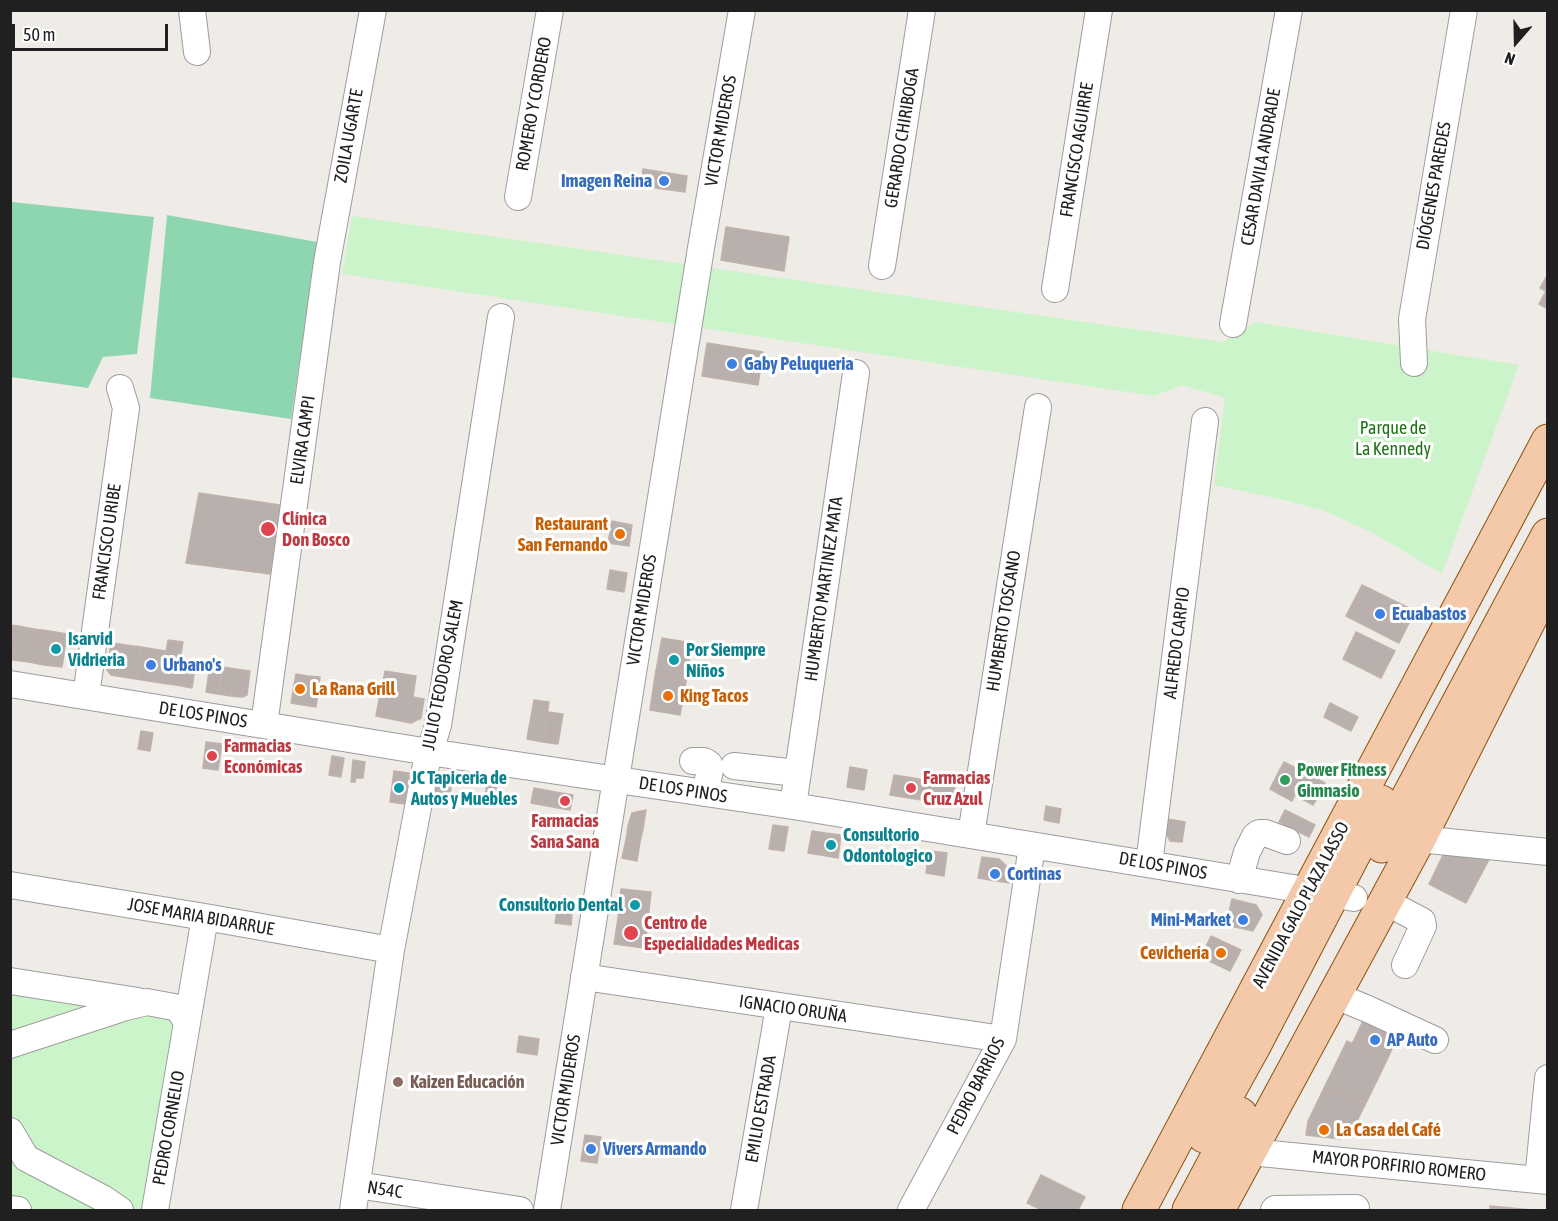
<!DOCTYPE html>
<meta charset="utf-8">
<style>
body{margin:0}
#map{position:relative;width:1558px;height:1221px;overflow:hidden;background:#efece7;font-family:"Asap Condensed",sans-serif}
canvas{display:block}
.frame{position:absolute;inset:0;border:12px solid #202020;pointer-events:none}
.north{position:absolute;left:1486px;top:12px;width:60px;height:60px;-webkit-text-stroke:4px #fff;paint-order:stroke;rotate:200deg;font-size:16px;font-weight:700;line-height:24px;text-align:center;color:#202020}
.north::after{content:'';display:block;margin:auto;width:21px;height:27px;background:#202020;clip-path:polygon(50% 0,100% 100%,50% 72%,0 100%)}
.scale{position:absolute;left:12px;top:24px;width:156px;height:27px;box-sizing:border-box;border:3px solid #202020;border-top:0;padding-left:8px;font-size:18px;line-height:21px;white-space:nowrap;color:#202020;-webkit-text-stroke:4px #fff;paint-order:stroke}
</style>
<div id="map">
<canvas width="1558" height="1221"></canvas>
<div class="frame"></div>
<div class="north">N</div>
<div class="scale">50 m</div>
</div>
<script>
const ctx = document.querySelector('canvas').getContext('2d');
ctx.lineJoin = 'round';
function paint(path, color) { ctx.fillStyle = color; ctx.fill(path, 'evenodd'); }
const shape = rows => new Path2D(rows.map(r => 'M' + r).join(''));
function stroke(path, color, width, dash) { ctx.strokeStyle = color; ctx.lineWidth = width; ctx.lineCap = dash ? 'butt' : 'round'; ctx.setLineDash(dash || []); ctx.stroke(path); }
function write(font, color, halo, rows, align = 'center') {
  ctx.font = font + ' "Asap Condensed",sans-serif'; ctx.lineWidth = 6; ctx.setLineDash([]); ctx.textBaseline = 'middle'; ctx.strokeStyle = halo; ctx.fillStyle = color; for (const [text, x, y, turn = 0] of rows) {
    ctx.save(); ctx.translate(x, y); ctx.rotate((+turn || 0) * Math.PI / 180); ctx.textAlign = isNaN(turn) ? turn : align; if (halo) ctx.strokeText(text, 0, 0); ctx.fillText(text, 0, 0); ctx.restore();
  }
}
paint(shape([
 [352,216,1223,342,1255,322,1519,365,1442,574,1373,533,1325,511,1280,499,1214,485,1225,398,1182,385,1154,396,342,274],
 [11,982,179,1012,155,1210,18,1210,11,1209]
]), '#ccf4ca');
paint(shape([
 [12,202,154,217,137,354,103,357,88,388,11,377,10,215],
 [167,215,317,242,291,419,150,398]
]), '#8ed6b0');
const building = shape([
 [643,169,687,176,685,192,641,186,643,169],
 [726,227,789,237,784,271,721,260,726,227],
 [1548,274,1548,309,1539,304,1546,291,1540,288,1548,274],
 [707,343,763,352,758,385,702,376,707,343],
 [199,493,280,505,270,574,186,563,199,493],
 [612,521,632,525,629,546,608,543,612,521],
 [610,570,627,573,624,592,607,589,610,570],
 [1362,585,1415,611,1399,643,1346,616,1362,585],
 [10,625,18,626,13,660,10,659,10,625],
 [18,626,34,629,29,662,13,660,18,626],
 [34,629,49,631,44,665,29,662,34,629],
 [49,631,67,634,62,667,44,665,49,631],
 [1356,632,1395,651,1381,678,1343,659,1356,632],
 [662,638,692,643,686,681,655,676,662,638],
 [168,640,183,642,176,685,161,683,168,640],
 [111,643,141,647,136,679,111,675,107,670,111,643],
 [141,647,166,651,161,683,136,679,141,647],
 [180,660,196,662,192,688,176,685,180,660],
 [210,665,223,667,218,694,206,692,210,665],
 [223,667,235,669,231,696,218,694,223,667],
 [235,669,250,671,247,695,242,697,231,696,235,669],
 [385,671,416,676,413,697,424,699,421,718,411,723,376,716,380,694,390,696,393,684,383,682,385,671],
 [296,674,308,676,303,705,291,703,296,674],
 [308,676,320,677,316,707,303,705,308,676],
 [655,676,686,681,680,715,650,710,655,676],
 [534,700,549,702,543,742,527,739,534,700],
 [1330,703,1358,717,1351,731,1324,717,1330,703],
 [548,712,563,714,558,744,543,742,548,712],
 [141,731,153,733,150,751,138,749,141,731],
 [206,742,222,744,218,770,203,768,206,742],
 [332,756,344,758,341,777,329,775,332,756],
 [353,760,365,762,363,778,356,778,355,782,351,782,353,760],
 [1284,762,1325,783,1320,793,1279,771,1284,762],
 [850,767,867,770,864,790,847,787,850,767],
 [394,771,409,773,405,804,390,802,394,771],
 [1279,771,1320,793,1313,805,1295,795,1292,801,1270,789,1279,771],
 [440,775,453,777,449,799,432,796,434,780,440,775],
 [894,775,907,777,903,797,890,795,894,775],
 [907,777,919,779,915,799,903,797,907,777],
 [919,779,932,782,929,801,915,799,919,779],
 [932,782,945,784,942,803,929,801,932,782],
 [487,783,497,784,495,800,485,799,487,783],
 [945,784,955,786,952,802,947,804,942,803,945,784],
 [534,788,545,790,542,805,531,803,534,788],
 [545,790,561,793,558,808,542,805,545,790],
 [561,793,573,795,570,810,558,808,561,793],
 [1046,806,1061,809,1059,823,1044,820,1046,806],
 [646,810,643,829,628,826,632,813,646,810],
 [1285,810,1315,825,1309,837,1279,822,1285,810],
 [1168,819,1185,822,1182,842,1170,841,1166,833,1168,819],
 [773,825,788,827,784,851,769,849,773,825],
 [628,826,643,829,640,842,626,840,628,826],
 [812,831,825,833,821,855,808,853,812,831],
 [825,833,841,835,838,858,821,855,825,833],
 [626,840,640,842,637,861,622,858,626,840],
 [1447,847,1493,852,1466,903,1429,884,1447,847],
 [929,851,947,853,944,876,926,873,929,851],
 [982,857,999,859,1011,870,1009,883,978,878,982,857],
 [621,889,651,892,648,921,618,918,621,889],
 [1232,899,1256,905,1262,915,1253,931,1226,925,1232,899],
 [557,911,572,913,571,925,555,923,557,911],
 [618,918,648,921,645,948,614,944,618,918],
 [1211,936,1241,950,1230,971,1201,957,1211,936],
 [1363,1021,1397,1037,1387,1060,1352,1044,1363,1021],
 [519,1036,539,1039,537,1055,517,1052,519,1036],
 [1347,1041,1387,1060,1366,1103,1326,1084,1347,1041],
 [1326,1084,1366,1103,1354,1127,1308,1121,1326,1084],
 [1308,1121,1342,1126,1340,1139,1306,1135,1308,1121],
 [585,1135,601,1137,597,1163,581,1161,585,1135],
 [1041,1175,1085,1197,1078,1210,1042,1210,1027,1203,1041,1175],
 [1490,1206,1532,1210,1490,1210,1490,1206]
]);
paint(building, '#b9b0ad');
stroke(building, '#c0b1ab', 1.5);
const minor = shape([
 [192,10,197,52],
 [518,197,550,10],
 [882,266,922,10],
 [1055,289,1099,10],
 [1233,324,1289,10],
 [1414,363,1412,319,1464,10],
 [10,684,429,752,793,806,1354,898],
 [86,696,126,408,120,388],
 [264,725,327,262,373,10],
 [693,761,704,761,709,764,710,770,705,793],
 [734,766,797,773],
 [793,806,856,373],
 [971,835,1038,407],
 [1419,839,1548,852],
 [1149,864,1205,421],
 [1239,880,1247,852,1255,836,1259,833,1265,833,1287,841],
 [10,885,205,917,391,950],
 [1384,901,1422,921,1423,926,1405,965],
 [584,977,1003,1039],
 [10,981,138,1001],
 [1334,995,1370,1010,1435,1040],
 [187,1023,205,917],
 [10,1045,126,1007,147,1002,174,1007,180,1011,187,1023,155,1210],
 [10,1131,26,1158,104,1199,120,1210],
 [1250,1152,1548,1181],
 [1538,1180,1548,1078],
 [357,1185,520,1210],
 [10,1209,18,1210],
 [353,1210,391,950,426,765,438,725,501,317],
 [547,1210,701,248,742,10],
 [744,1210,779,1007],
 [911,1210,1003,1039,1032,846],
 [1274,1210,1275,1209,1356,1208]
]);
const major = shape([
 [1382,846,1548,535],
 [1204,1136,1255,1044,1381,802],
 [1139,1210,1548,441],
 [1189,1210,1240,1114],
 [1218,1210,1419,839,1548,583]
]);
stroke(minor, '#9d9d9d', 28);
stroke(major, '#8c5210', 35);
stroke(minor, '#fff', 26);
stroke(major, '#f3c9a9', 33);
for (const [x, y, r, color] of [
 [664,181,6,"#3f7fe0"],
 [732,364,6,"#3f7fe0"],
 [268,529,8,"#e0444e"],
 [620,534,6,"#e8710a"],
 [1380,614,6,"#3f7fe0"],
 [56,649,6,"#0f9aa8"],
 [674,660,6,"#0f9aa8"],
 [151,665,6,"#3f7fe0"],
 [300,689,6,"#e8710a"],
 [668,696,6,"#e8710a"],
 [212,756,6,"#e0444e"],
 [1285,780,6,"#2e9e5b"],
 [399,788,6,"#0f9aa8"],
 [911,788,6,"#e0444e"],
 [565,801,6,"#e0444e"],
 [831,845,6,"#0f9aa8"],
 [995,874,6,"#3f7fe0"],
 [635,905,6,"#0f9aa8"],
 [1243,920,6,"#3f7fe0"],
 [631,933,8,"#e0444e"],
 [1221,953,6,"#e8710a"],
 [1375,1040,6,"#3f7fe0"],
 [398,1082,6,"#8d6e63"],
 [1324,1130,6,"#e8710a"],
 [591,1149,6,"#3f7fe0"]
]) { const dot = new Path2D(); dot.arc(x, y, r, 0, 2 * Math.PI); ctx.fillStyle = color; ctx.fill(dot); stroke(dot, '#fff', 2); }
write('18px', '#202020', '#fff', [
 ["ROMERO Y CORDERO",534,104,-80],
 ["VICTOR MIDEROS",721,131,-80],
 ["ZOILA UGARTE",349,136,-80],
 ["GERARDO CHIRIBOGA",902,138,-81],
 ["FRANCISCO AGUIRRE",1077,150,-81],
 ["CESAR DAVILA ANDRADE",1261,167,-80],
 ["DIÓGENES PAREDES",1434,186,-80],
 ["ELVIRA CAMPI",303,440,-82],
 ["FRANCISCO URIBE",107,542,-82],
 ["HUMBERTO MARTINEZ MATA",824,589,-82],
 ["VICTOR MIDEROS",642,610,-81],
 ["HUMBERTO TOSCANO",1004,621,-81],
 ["ALFREDO CARPIO",1177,643,-83],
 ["JULIO TEODORO SALEM",443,675,-79],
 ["DE LOS PINOS",203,715,9],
 ["DE LOS PINOS",683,790,9],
 ["DE LOS PINOS",1163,866,10],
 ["AVENIDA GALO PLAZA LASSO",1301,905,-62],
 ["JOSE MARIA BIDARRUE",201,917,10],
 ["IGNACIO ORUÑA",793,1009,8],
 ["PEDRO BARRIOS",976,1086,-63],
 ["VICTOR MIDEROS",566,1090,-81],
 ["EMILIO ESTRADA",761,1109,-80],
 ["PEDRO CORNELIO",169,1128,-80],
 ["MAYOR PORFIRIO ROMERO",1399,1166,6],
 ["N54C",385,1190,9]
]);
write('bold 18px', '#366cbe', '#fff', [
 ["Imagen Reina",652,181,"right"],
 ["Gaby Peluqueria",744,364],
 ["Ecuabastos",1392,614],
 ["Urbano's",163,665],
 ["Cortinas",1007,874],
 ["Mini-Market",1231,920,"right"],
 ["AP Auto",1387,1040],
 ["Vivers Armando",603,1149]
], 'left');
write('18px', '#1c7417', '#fff', [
 ["Parque de",1393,428],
 ["La Kennedy",1393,449]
]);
write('bold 18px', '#be3a42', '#fff', [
 ["Clínica",282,519],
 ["Don Bosco",282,540],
 ["Farmacias",224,746],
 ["Económicas",224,767],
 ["Farmacias",923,778],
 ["Cruz Azul",923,799],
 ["Farmacias",565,821,"center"],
 ["Sana Sana",565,842,"center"],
 ["Centro de",644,923],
 ["Especialidades Medicas",644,944]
], 'left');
write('bold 18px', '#c56008', '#fff', [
 ["Restaurant",608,524,"right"],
 ["San Fernando",608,545,"right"],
 ["La Rana Grill",312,689],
 ["King Tacos",680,696],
 ["Cevichería",1209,953,"right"],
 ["La Casa del Café",1336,1130]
], 'left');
write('bold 18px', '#0d838f', '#fff', [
 ["Isarvid",68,639],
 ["Vidrieria",68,660],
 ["Por Siempre",686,650],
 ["Niños",686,671],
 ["JC Tapiceria de",411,778],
 ["Autos y Muebles",411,799],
 ["Consultorio",843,835],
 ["Odontologico",843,856],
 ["Consultorio Dental",623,905,"right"]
], 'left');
write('bold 18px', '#27864d', '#fff', [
 ["Power Fitness",1297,770],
 ["Gimnasio",1297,791]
], 'left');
write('bold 18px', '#785e54', '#fff', [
 ["Kaizen Educación",410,1082]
], 'left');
</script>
